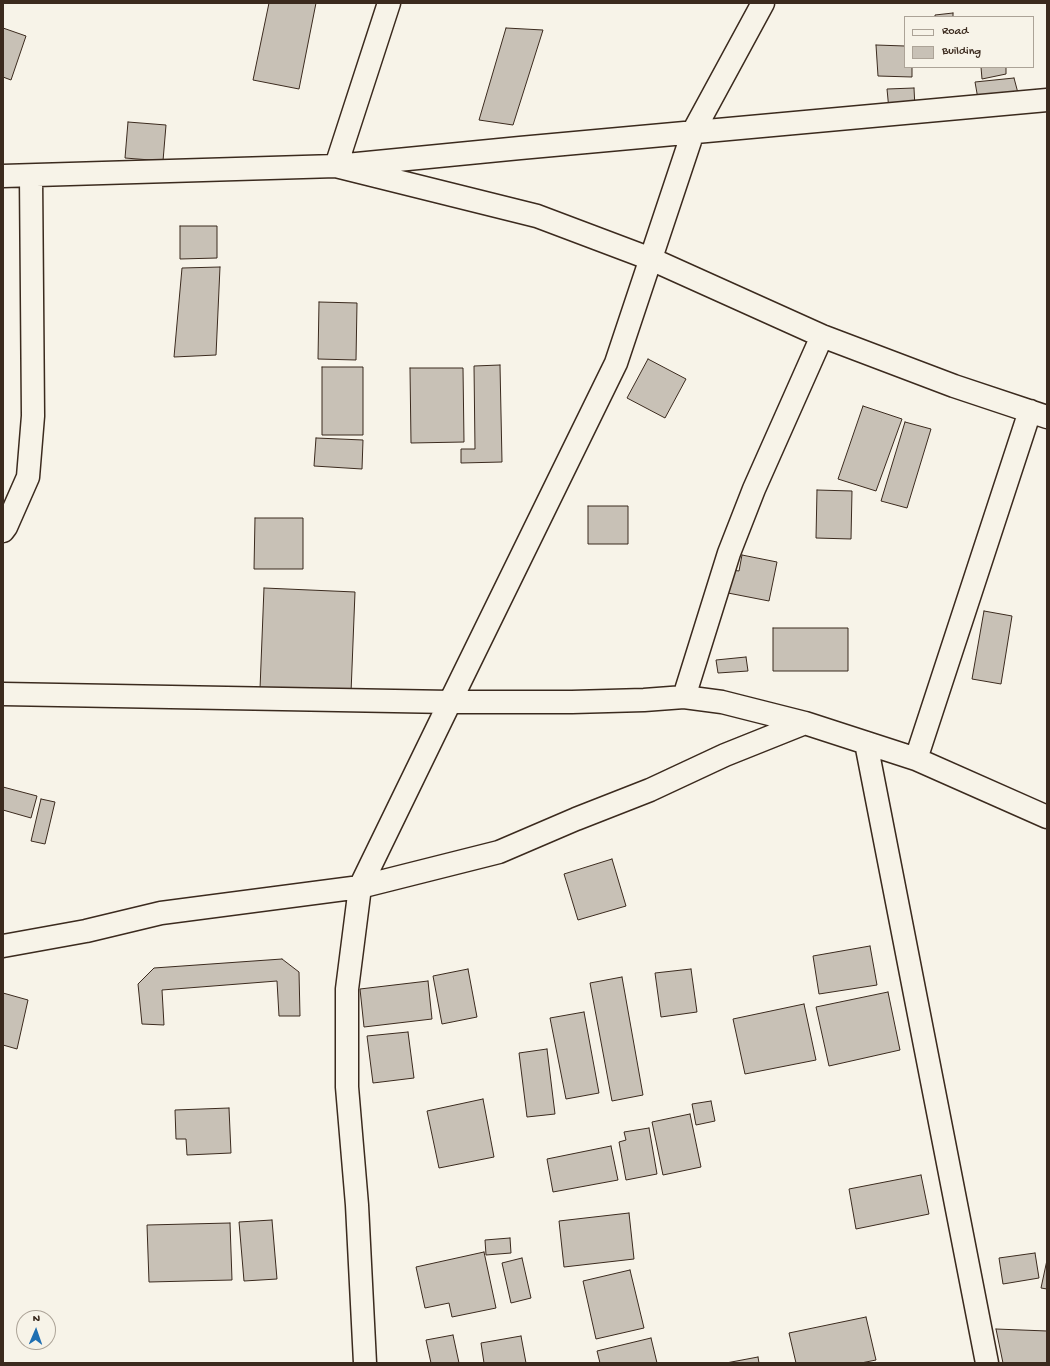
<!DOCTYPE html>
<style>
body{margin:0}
#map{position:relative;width:1050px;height:1366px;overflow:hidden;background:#f7f3e8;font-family:"Gochi Hand",sans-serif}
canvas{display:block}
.frame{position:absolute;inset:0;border:4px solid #3b2a1e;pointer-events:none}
.legend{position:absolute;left:904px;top:16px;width:130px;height:52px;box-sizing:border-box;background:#f7f3e8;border:1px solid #aca397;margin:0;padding:5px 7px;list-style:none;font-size:12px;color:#3b2a1e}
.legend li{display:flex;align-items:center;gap:8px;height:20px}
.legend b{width:20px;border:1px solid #aca397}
.north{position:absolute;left:16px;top:1310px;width:40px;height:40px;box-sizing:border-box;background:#f7f3e8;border:1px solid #aca397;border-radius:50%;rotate:2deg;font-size:11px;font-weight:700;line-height:16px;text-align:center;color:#3b2a1e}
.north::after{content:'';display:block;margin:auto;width:14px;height:18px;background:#1f6fb2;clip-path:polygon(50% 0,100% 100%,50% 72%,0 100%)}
</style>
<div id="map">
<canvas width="1050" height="1366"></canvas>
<div class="frame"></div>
<ul class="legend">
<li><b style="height:5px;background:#f7f3e8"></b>Road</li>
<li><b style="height:11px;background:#c8c1b6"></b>Building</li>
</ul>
<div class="north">N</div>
</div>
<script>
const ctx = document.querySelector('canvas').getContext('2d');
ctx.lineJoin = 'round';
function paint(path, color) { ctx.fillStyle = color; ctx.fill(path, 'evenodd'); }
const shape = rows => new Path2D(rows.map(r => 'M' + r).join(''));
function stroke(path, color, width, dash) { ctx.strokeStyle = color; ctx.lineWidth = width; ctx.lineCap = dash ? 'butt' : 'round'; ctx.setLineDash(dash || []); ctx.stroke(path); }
const building = shape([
 [269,3,316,3,299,89,253,80,269,3],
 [953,13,953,17,935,17,935,15,953,13],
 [3,28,26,36,11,80,3,77,3,28],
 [506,28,543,30,513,125,479,120,506,28],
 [876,45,905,46,905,67,912,67,912,77,878,76,876,45],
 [981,67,1006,67,1006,74,982,79,981,67],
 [1014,78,1018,93,978,99,975,82,1014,78],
 [914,88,915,108,889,110,887,89,914,88],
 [128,122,166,125,163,161,125,158,128,122],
 [180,226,217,226,217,258,180,259,180,226],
 [220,267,216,355,174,357,182,268,220,267],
 [319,302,357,303,356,360,318,359,319,302],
 [648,359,686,379,665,418,627,398,648,359],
 [500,365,502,462,461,463,461,449,475,449,474,366,500,365],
 [322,367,363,367,363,435,322,435,322,367],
 [410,368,463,368,464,442,411,443,410,368],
 [863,406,902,419,876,491,838,479,863,406],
 [905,422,931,429,907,508,881,501,905,422],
 [316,438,363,440,362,469,314,466,316,438],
 [817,490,852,491,851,539,816,538,817,490],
 [588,506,628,506,628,544,588,544,588,506],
 [255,518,303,518,303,569,254,569,255,518],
 [742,555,777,562,769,601,728,593,732,570,739,571,742,555],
 [264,588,355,592,351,693,260,689,264,588],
 [984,611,1012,616,1001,684,972,679,984,611],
 [773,628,848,628,848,671,773,671,773,628],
 [746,657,748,671,718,673,716,660,746,657],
 [3,787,37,796,31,818,3,810,3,787],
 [41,799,55,802,45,844,31,841,41,799],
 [612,859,626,906,578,920,564,874,612,859],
 [870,946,877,985,819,994,813,956,870,946],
 [282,959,299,972,300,1016,279,1016,277,981,162,990,164,1025,142,1024,138,984,154,968,282,959],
 [468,969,477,1017,442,1024,433,976,468,969],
 [691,969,697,1012,661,1017,655,973,691,969],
 [622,977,643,1095,612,1101,590,983,622,977],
 [428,981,432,1019,364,1027,360,989,428,981],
 [888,992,900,1050,829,1066,816,1007,888,992],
 [3,993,28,1000,17,1049,3,1045,3,993],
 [804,1004,816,1060,745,1074,733,1019,804,1004],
 [584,1012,599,1093,566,1099,550,1018,584,1012],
 [408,1032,414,1078,373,1083,367,1036,408,1032],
 [547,1049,555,1114,527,1117,519,1053,547,1049],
 [483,1099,494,1157,439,1168,427,1111,483,1099],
 [711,1101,715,1121,696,1125,692,1104,711,1101],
 [229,1108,231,1153,187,1155,186,1139,176,1139,175,1110,229,1108],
 [690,1114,701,1167,663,1175,652,1122,690,1114],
 [649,1128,657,1174,626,1180,619,1142,626,1140,624,1132,649,1128],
 [611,1146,618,1180,553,1192,547,1159,611,1146],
 [921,1175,929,1214,856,1229,849,1189,921,1175],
 [629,1213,634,1259,564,1267,559,1221,629,1213],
 [272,1220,277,1279,244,1281,239,1222,272,1220],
 [230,1223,232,1280,149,1282,147,1225,230,1223],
 [510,1238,511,1253,486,1255,485,1240,510,1238],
 [484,1252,496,1308,452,1317,449,1303,425,1308,416,1267,484,1252],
 [1035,1253,1039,1278,1003,1284,999,1258,1035,1253],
 [522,1258,531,1298,511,1303,502,1263,522,1258],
 [1047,1260,1047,1289,1041,1288,1047,1260],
 [630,1270,644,1328,596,1339,583,1281,630,1270],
 [866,1317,876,1360,861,1363,796,1363,789,1333,866,1317],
 [996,1329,1047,1331,1047,1363,1003,1363,996,1329],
 [453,1335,459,1363,431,1363,426,1340,453,1335],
 [521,1336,526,1363,484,1363,481,1343,521,1336],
 [651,1338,657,1363,600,1363,597,1351,651,1338],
 [758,1357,759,1363,726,1363,758,1357]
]);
paint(building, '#c8c1b6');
stroke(building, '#3b2a1e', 1);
const minor = shape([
 [389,3,336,166,537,216,651,259,822,336,954,386,1047,417],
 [3,176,336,166,520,148,1047,100],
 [3,531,6,527,28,477,33,416,31,176],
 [3,694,450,702,572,702,644,700,684,697,722,702,805,723,916,759,1047,817],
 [684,697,729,553,754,489,822,336],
 [866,743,987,1363],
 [916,759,1030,411],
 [3,946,86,931,161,913,360,887,499,852,576,819,650,790,725,755,805,723],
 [365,1363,357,1205,347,1087,347,989,360,887,450,702,616,363,693,132,763,3]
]);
stroke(minor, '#3b2a1e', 25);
stroke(minor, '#f7f3e8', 22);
</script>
